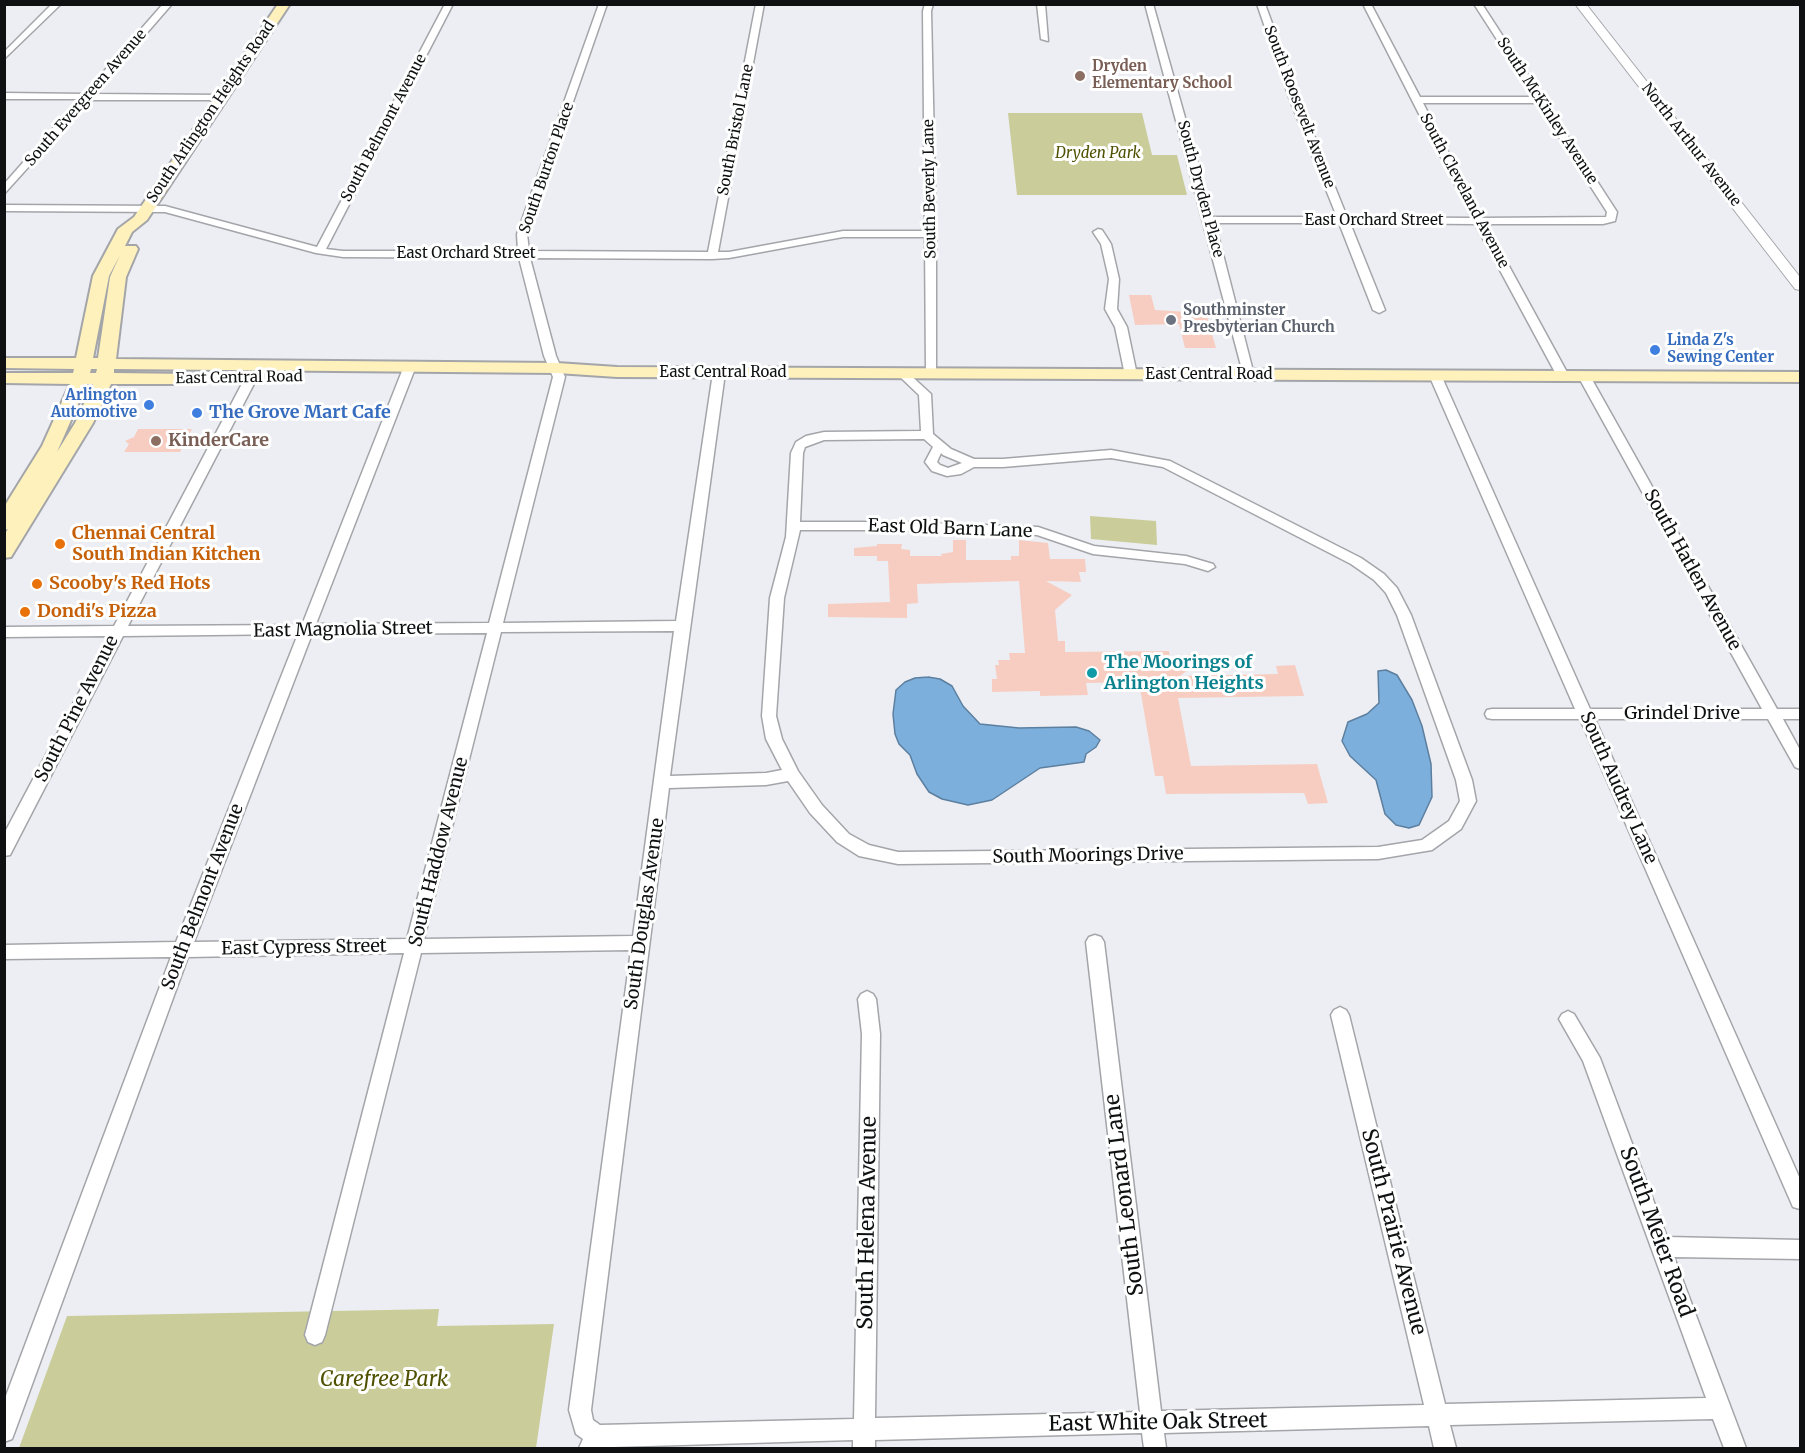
<!DOCTYPE html>
<style>
body{margin:0}
#map{position:relative;width:1805px;height:1453px;overflow:hidden;background:#edeef3;font-family:Merriweather,serif}
canvas{display:block}
.frame{position:absolute;inset:0;border:6px solid #0f1011;pointer-events:none}
</style>
<div id="map">
<canvas width="1805" height="1453"></canvas>
<div class="frame"></div>
</div>
<script>
const ctx = document.querySelector('canvas').getContext('2d');
ctx.lineJoin = 'round';
function paint(path, color) { ctx.fillStyle = color; ctx.fill(path, 'evenodd'); }
const shape = rows => new Path2D(rows.map(r => 'M' + r).join(''));
function stroke(path, color, width, dash) { ctx.strokeStyle = color; ctx.lineWidth = width; ctx.lineCap = dash ? 'butt' : 'round'; ctx.setLineDash(dash || []); ctx.stroke(path); }
function write(font, color, halo, rows, align = 'center') {
  ctx.font = font + ' Merriweather,serif'; ctx.lineWidth = 6; ctx.setLineDash([]); ctx.textBaseline = 'middle'; ctx.strokeStyle = halo; ctx.fillStyle = color; for (const [text, x, y, turn = 0] of rows) {
    ctx.save(); ctx.translate(x, y); ctx.rotate((+turn || 0) * Math.PI / 180); ctx.textAlign = isNaN(turn) ? turn : align; if (halo) ctx.strokeText(text, 0, 0); ctx.fillText(text, 0, 0); ctx.restore();
  }
}
paint(shape([
 [1008,113,1142,113,1152,155,1177,155,1187,195,1017,195],
 [1090,516,1156,521,1157,545,1091,539],
 [439,1309,437,1326,554,1324,536,1448,19,1448,67,1316]
]), '#cacd9a');
const water = shape([
 [1386,670,1397,675,1412,700,1422,726,1431,764,1432,797,1419,825,1409,828,1396,825,1385,814,1376,780,1350,756,1342,741,1348,722,1367,714,1379,703,1378,671,1386,670],
 [928,677,940,679,952,686,963,706,980,724,1019,728,1076,727,1089,731,1100,740,1096,747,1086,754,1084,762,1040,768,992,800,968,805,942,799,929,792,917,774,910,755,899,744,895,734,893,714,896,690,905,682,915,678,928,677]
]);
paint(water, '#7dafdc');
stroke(water, '#5c7f9f', 1.5);
paint(shape([
 [1129,295,1151,295,1155,310,1206,313,1216,348,1185,348,1179,324,1135,325],
 [138,429,192,429,180,452,124,452,129,444,125,441,134,437],
 [953,540,966,540,966,560,1011,560,1011,556,1019,556,1019,540,1048,543,1050,559,1085,559,1086,572,1079,572,1081,582,1046,581,1072,595,1055,610,1058,641,1065,641,1065,652,1169,651,1171,668,1194,651,1205,657,1180,676,1278,674,1276,666,1295,665,1304,696,1178,698,1191,766,1317,764,1328,803,1308,804,1304,793,1166,794,1163,776,1155,776,1139,682,1086,683,1088,695,1040,696,1040,691,992,692,992,679,997,679,995,665,999,665,998,660,1010,660,1009,653,1025,653,1019,581,917,584,918,603,907,604,907,618,828,617,828,604,890,602,888,561,877,561,877,556,854,556,854,548,877,546,877,544,902,544,901,549,910,550,910,556,942,556,941,554,953,552]
]), '#f7cdc1');
const minor = shape([
 [52,4,61,4,4,59,4,52,52,4],
 [163,4,172,4,94,94,221,95,224,96,224,100,89,100,4,194,4,184,79,99,4,99,4,93,84,94,163,4],
 [445,4,453,4,326,249,343,251,518,251,517,234,599,4,607,4,527,234,529,251,708,252,756,4,764,4,718,252,729,252,843,231,925,231,923,11,925,4,933,4,931,11,936,234,936,376,928,376,926,374,925,237,843,237,729,258,712,259,530,258,556,356,565,377,503,623,676,621,713,373,719,369,725,373,670,776,766,773,782,770,766,739,762,716,770,598,786,537,791,453,796,442,806,436,824,432,921,431,919,395,897,374,903,370,907,372,931,394,933,434,951,449,974,459,1003,459,1111,450,1170,461,1361,558,1384,574,1397,588,1411,615,1472,780,1476,801,1461,829,1432,850,1378,859,898,864,859,856,837,842,810,813,788,781,766,785,669,788,591,1410,593,1420,600,1425,854,1419,862,1034,858,999,861,994,867,991,873,994,876,999,880,1034,875,1418,1140,1412,1086,942,1089,937,1095,935,1101,937,1104,942,1161,1411,1424,1405,1331,1015,1334,1010,1340,1007,1346,1010,1349,1015,1445,1404,1706,1398,1583,1061,1559,1019,1562,1014,1568,1011,1574,1014,1600,1058,1667,1237,1800,1240,1800,1259,1674,1257,1746,1448,1724,1448,1713,1419,1450,1425,1456,1448,1434,1448,1429,1426,1164,1433,1166,1448,1144,1448,1142,1433,875,1440,875,1448,853,1448,853,1440,579,1448,583,1439,576,1434,569,1410,631,950,421,953,325,1335,322,1342,315,1345,308,1342,305,1335,404,953,188,957,15,1431,12,1439,4,1442,4,1401,171,957,4,959,4,945,176,942,298,634,123,636,10,855,4,856,4,834,109,636,4,637,4,627,114,626,245,378,251,374,257,378,128,626,302,625,404,366,410,363,416,366,316,624,489,623,553,377,544,356,519,258,343,257,316,253,165,212,4,211,4,205,165,206,317,247,445,4],
 [924,439,933,447,925,462,932,471,947,476,961,474,974,467,1003,467,1111,458,1163,467,1351,564,1374,580,1386,593,1397,615,1456,780,1460,801,1449,821,1422,840,1378,847,898,852,869,845,849,834,822,805,798,771,782,739,776,716,784,598,800,530,902,530,1037,535,1093,554,1185,564,1208,571,1215,567,1213,564,1186,556,1094,546,1038,527,902,522,800,522,803,453,805,447,824,440,924,439],
 [941,453,943,455,962,463,948,468,940,465,937,462,941,453],
 [674,631,633,936,424,939,501,632,674,631],
 [487,633,407,939,194,942,312,634,487,633],
 [1037,4,1045,4,1048,41,1041,39,1037,4],
 [1145,4,1153,4,1213,217,1337,217,1290,100,1257,4,1265,4,1300,100,1347,217,1472,218,1363,4,1371,4,1420,97,1534,97,1474,4,1482,4,1617,212,1615,221,1603,224,1486,224,1569,376,1567,378,1559,378,1557,376,1475,224,1350,223,1385,310,1379,313,1373,310,1339,223,1215,223,1254,375,1252,377,1244,377,1145,4],
 [1423,103,1537,103,1607,212,1606,217,1482,218,1423,103],
 [1098,229,1102,230,1111,244,1119,279,1117,309,1127,327,1137,375,1131,379,1125,375,1115,327,1105,309,1109,279,1101,244,1093,232,1098,229],
 [1435,371,1441,375,1590,709,1762,709,1578,376,1584,372,1590,376,1777,709,1800,709,1800,719,1783,719,1800,750,1800,769,1795,767,1768,719,1595,719,1800,1179,1800,1209,1793,1207,1580,719,1492,719,1487,718,1485,714,1487,710,1492,709,1575,709,1429,375,1435,371]
]);
const tertiary = shape([
 [1575,4,1586,4,1800,277,1800,290,1795,289,1575,4]
]);
const secondary = shape([
 [278,4,290,4,147,220,132,232,125,246,136,246,138,249,126,277,116,359,557,363,617,367,1800,372,1800,382,617,377,557,373,114,369,114,373,192,374,198,375,201,379,198,383,192,384,111,384,93,423,11,557,4,558,4,535,8,529,4,530,4,507,42,446,70,384,4,383,4,373,73,373,74,369,4,368,4,358,76,358,93,276,118,229,134,217,278,4],
 [120,255,110,277,98,358,93,358,109,276,120,255],
 [91,369,97,369,96,373,90,373,91,369],
 [87,384,93,384,75,423,57,452,87,384]
]);
stroke(minor, '#a3a5a9', 3);
stroke(tertiary, '#a3a5a9', 2);
stroke(secondary, '#a3a5a9', 4);
paint(minor, '#fff');
paint(tertiary, '#fff');
paint(secondary, '#fef1bc');
for (const [x, y, r, color] of [
 [1080,76,6,"#8d6e63"],
 [1171,320,6,"#6b7280"],
 [1655,350,6,"#3f7fe0"],
 [149,405,6,"#3f7fe0"],
 [197,413,6,"#3f7fe0"],
 [156,441,6,"#8d6e63"],
 [60,544,6,"#e8710a"],
 [37,584,6,"#e8710a"],
 [25,612,6,"#e8710a"],
 [1092,673,6,"#0f9aa8"]
]) { const dot = new Path2D(); dot.arc(x, y, r, 0, 2 * Math.PI); ctx.fillStyle = color; ctx.fill(dot); stroke(dot, '#fff', 2); }
write('bold 15px', '#785e54', '#fff', [
 ["Dryden",1092,67],
 ["Elementary School",1092,84]
], 'left');
write('15px', '#0f1011', '#fff', [
 ["South Evergreen Avenue",86,98,-49],
 ["South Roosevelt Avenue",1299,107,69],
 ["South McKinley Avenue",1547,111,57],
 ["South Arlington Heights Road",211,112,-56],
 ["South Belmont Avenue",384,128,-62],
 ["South Bristol Lane",736,130,-79],
 ["North Arthur Avenue",1691,145,52],
 ["South Burton Place",547,168,-71],
 ["South Beverly Lane",930,189,-91],
 ["South Dryden Place",1200,189,75],
 ["South Cleveland Avenue",1464,191,62],
 ["East Orchard Street",1374,221],
 ["East Orchard Street",466,254],
 ["East Central Road",723,373],
 ["East Central Road",1209,375],
 ["East Central Road",239,378,-1]
]);
write('italic 15px', '#4f5100', '#fff', [
 ["Dryden Park",1098,154]
]);
write('bold 15px', '#5b616d', '#fff', [
 ["Southminster",1183,311],
 ["Presbyterian Church",1183,328]
], 'left');
write('bold 15px', '#366cbe', '#fff', [
 ["Linda Z's",1667,341],
 ["Sewing Center",1667,358],
 ["Arlington",137,396,"right"],
 ["Automotive",137,413,"right"]
], 'left');
write('bold 18px', '#366cbe', '#fff', [
 ["The Grove Mart Cafe",209,413]
], 'left');
write('bold 18px', '#785e54', '#fff', [
 ["KinderCare",168,441]
], 'left');
write('18px', '#0f1011', '#fff', [
 ["East Old Barn Lane",950,529,2],
 ["South Hatlen Avenue",1692,570,61],
 ["East Magnolia Street",343,630,-1],
 ["South Pine Avenue",77,709,-63],
 ["Grindel Drive",1682,714],
 ["South Audrey Lane",1618,788,66],
 ["South Haddow Avenue",439,852,-76],
 ["South Moorings Drive",1088,856,-1],
 ["South Belmont Avenue",203,897,-69],
 ["South Douglas Avenue",645,914,-82],
 ["East Cypress Street",304,948,-1]
]);
write('bold 18px', '#c56008', '#fff', [
 ["Chennai Central",72,534],
 ["South Indian Kitchen",72,555],
 ["Scooby's Red Hots",49,584],
 ["Dondi's Pizza",37,612]
], 'left');
write('bold 18px', '#0d838f', '#fff', [
 ["The Moorings of",1104,663],
 ["Arlington Heights",1104,684]
], 'left');
write('21px', '#0f1011', '#fff', [
 ["South Leonard Lane",1125,1195,-97],
 ["South Helena Avenue",868,1223,-89],
 ["South Prairie Avenue",1393,1232,76],
 ["South Meier Road",1656,1232,70],
 ["East White Oak Street",1158,1423,-1]
]);
write('italic 21px', '#4f5100', '#fff', [
 ["Carefree Park",384,1380]
]);
</script>
